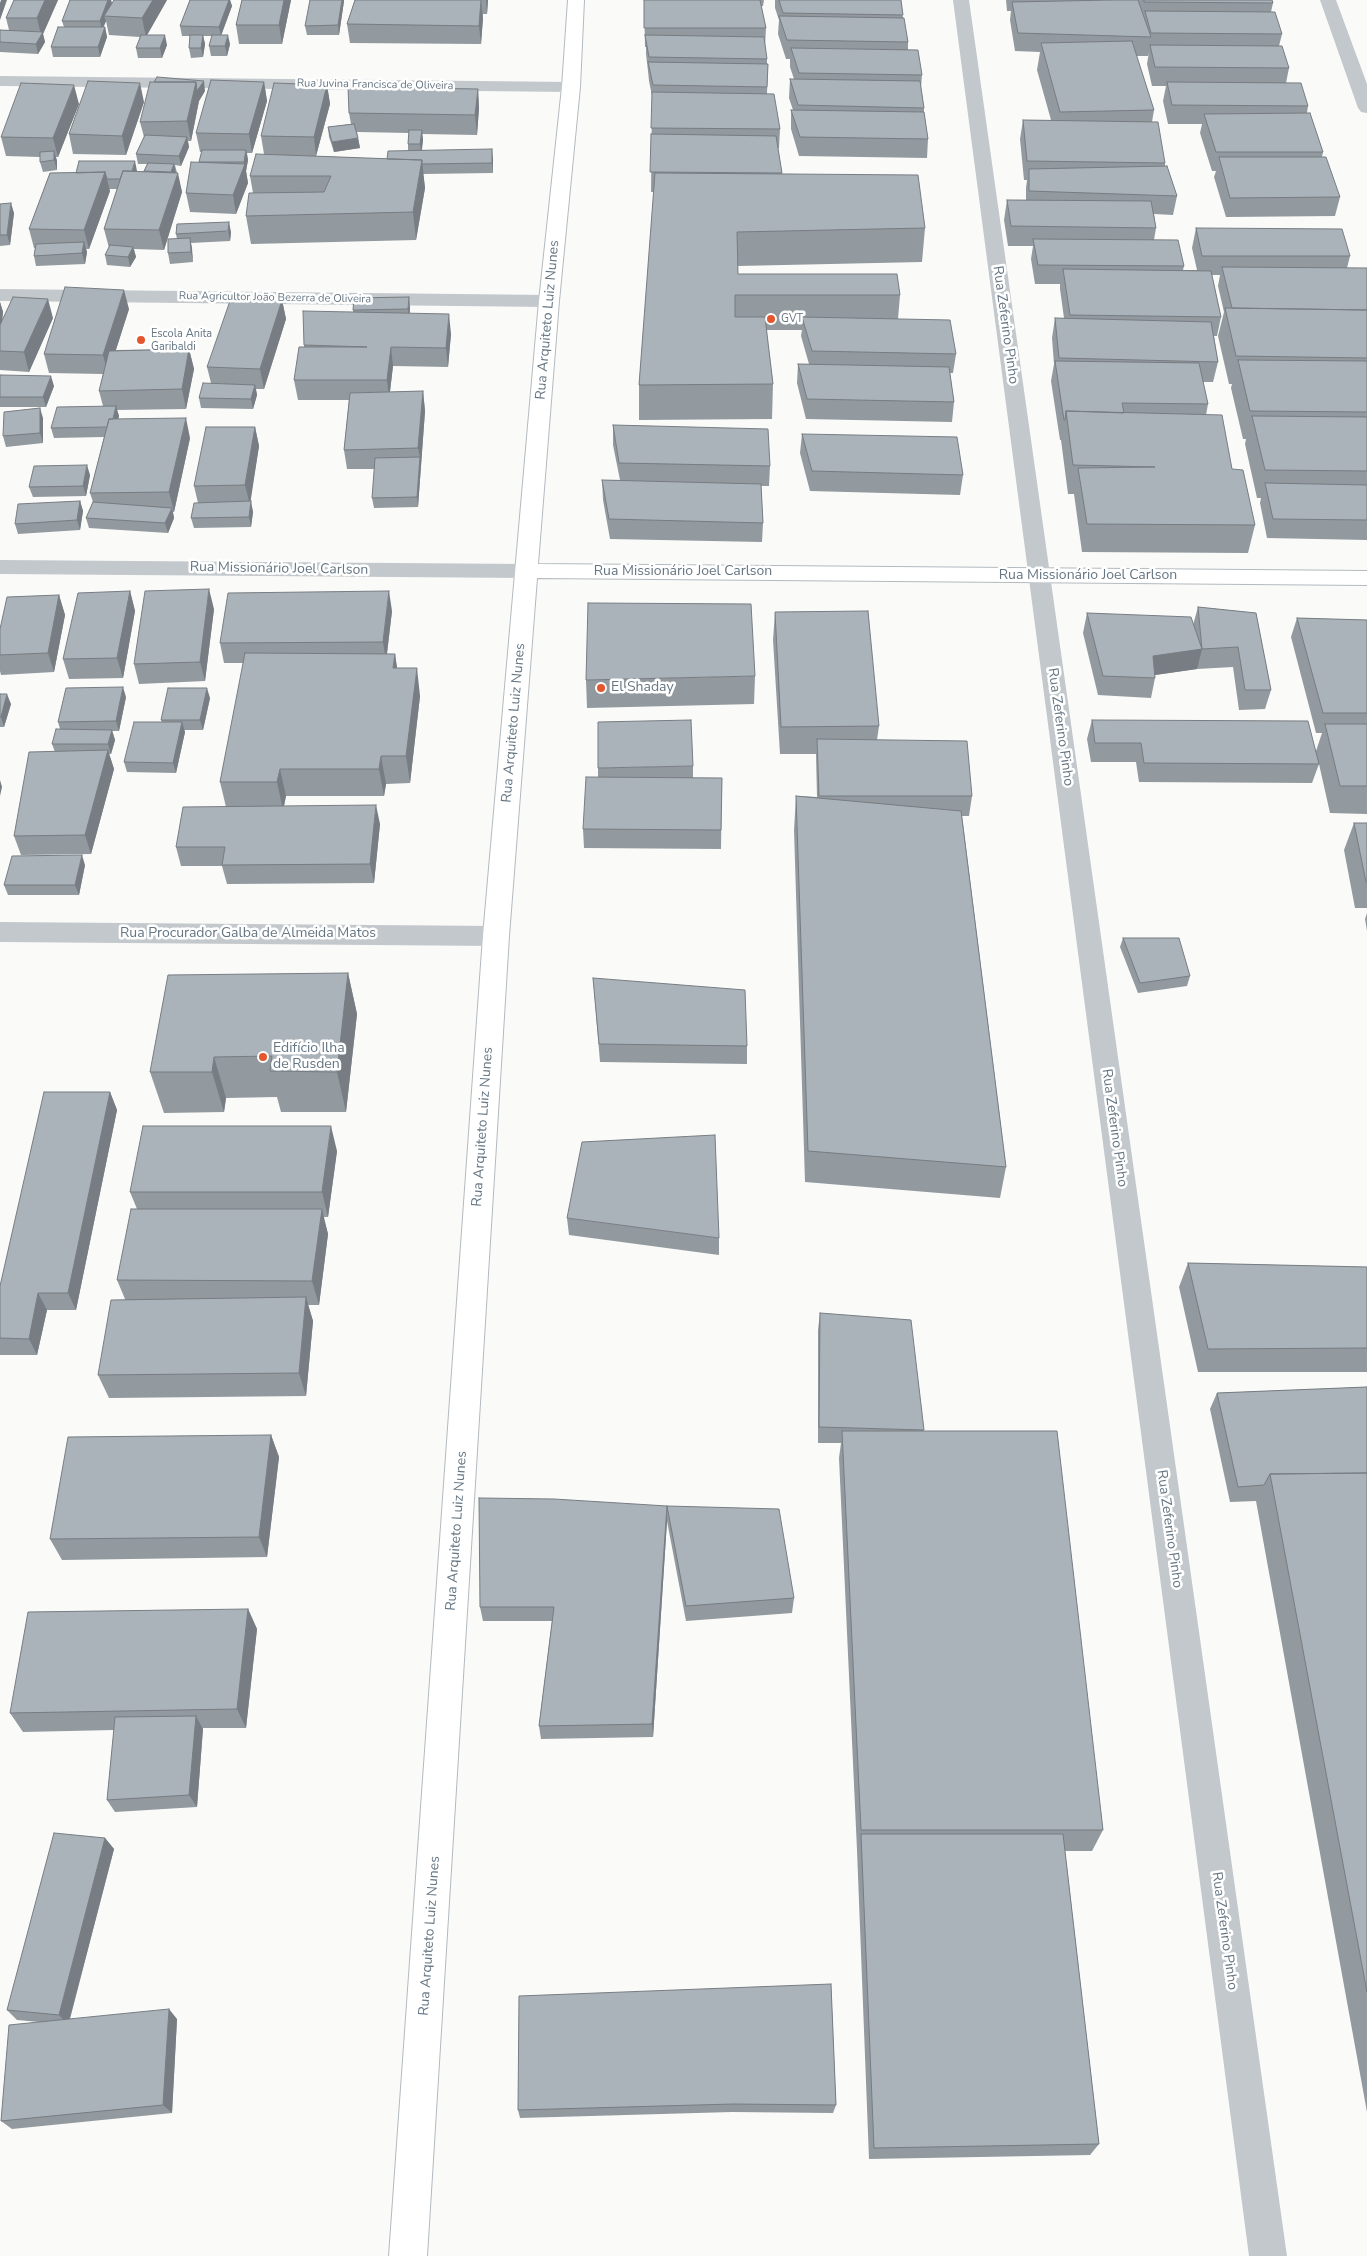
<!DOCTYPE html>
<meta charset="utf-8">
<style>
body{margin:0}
canvas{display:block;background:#fafaf8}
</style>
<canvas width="1367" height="2256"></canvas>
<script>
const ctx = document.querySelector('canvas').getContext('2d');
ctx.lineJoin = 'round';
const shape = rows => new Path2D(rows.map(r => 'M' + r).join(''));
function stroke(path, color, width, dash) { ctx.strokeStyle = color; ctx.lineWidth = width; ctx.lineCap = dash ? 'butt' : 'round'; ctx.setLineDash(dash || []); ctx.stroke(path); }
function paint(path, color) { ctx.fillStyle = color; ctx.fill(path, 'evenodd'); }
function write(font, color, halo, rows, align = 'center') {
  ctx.font = font + ' "Nunito Sans",sans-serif'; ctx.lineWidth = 5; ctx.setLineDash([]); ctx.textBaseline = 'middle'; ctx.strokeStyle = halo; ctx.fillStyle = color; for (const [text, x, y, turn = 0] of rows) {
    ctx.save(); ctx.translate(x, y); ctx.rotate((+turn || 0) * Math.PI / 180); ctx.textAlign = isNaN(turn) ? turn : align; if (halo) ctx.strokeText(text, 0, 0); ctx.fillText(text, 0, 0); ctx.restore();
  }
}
const secondary = shape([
 [568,0,584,0,580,87,559,301,538,564,1367,571,1367,585,537,578,509,936,427,2256,389,2256,483,936,539,301,562,87,568,0]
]);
stroke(secondary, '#b3babf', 2);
paint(shape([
 [953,0,969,0,1287,2256,1249,2256,953,0],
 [1320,0,1336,0,1367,84,1367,113,1361,112,1358,108,1320,0],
 [0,76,571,82,577,83,580,87,577,91,571,92,0,86,0,76],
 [0,289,549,295,556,297,559,301,556,305,549,307,0,301,0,289],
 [0,560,527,564,535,566,538,571,535,576,527,578,0,574,0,560],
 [0,922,496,926,505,929,509,936,505,943,496,946,0,942,0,922]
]), '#c3c8cc');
paint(secondary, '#fff');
paint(shape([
 [14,0,58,0,43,34,45,42,38,54,0,52,0,30,9,30,6,18],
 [70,0,111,0,112,4,167,0,147,35,167,45,162,58,138,58,136,48,140,37,109,35,106,21,103,27,105,27,107,37,100,57,53,57,51,47,64,27,62,21],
 [190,0,230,0,232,6,221,35,230,44,227,56,211,56,209,46,212,36,203,36,205,44,203,57,191,58,189,48,190,36,182,36,180,26],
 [242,0,291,0,282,44,239,44,236,25],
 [355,0,488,0,487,14,483,14,481,44,350,43,347,24],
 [644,0,764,0,763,6,761,6,766,28,765,46,767,59,767,64,768,64,767,94,780,129,779,148,778,148,782,174,925,228,922,262,738,266,738,274,900,295,898,319,956,354,953,373,950,373,954,402,952,422,806,419,797,383,798,364,809,364,801,336,802,330,766,330,773,384,772,419,639,420,639,385,654,192,651,192,652,96,649,81,648,71,646,54,646,47,645,47],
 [775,0,901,0,903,18,908,42,908,50,922,75,921,87,924,108,924,112,928,139,927,158,799,156,791,129,791,110,793,110,789,98,790,79,794,79,790,67,790,59,786,59,778,34,779,20,775,8],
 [1006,0,1272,0,1273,3,1271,12,1282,34,1279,46,1289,68,1286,83,1308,106,1307,113,1323,152,1322,157,1340,197,1335,216,1226,217,1214,177,1216,171,1212,171,1200,133,1202,124,1168,124,1163,101,1166,86,1152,86,1147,64,1149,52,1148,56,1136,56,1154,110,1152,122,1165,163,1165,166,1177,196,1173,215,1154,214,1156,228,1154,240,1184,266,1183,270,1197,270,1192,248,1196,228,1350,256,1347,268,1367,268,1367,540,1267,538,1260,503,1261,498,1257,498,1245,444,1246,439,1243,439,1231,388,1232,384,1229,384,1218,336,1224,312,1218,286,1220,275,1212,275,1221,317,1217,336,1214,336,1218,362,1213,382,1203,382,1208,404,1206,415,1232,469,1255,525,1248,553,1082,552,1074,494,1068,494,1061,440,1060,440,1051,381,1054,364,1052,338,1055,318,1064,318,1060,289,1060,284,1035,284,1031,259,1033,246,1008,246,1004,220,1007,200,1026,200,1026,188,1027,180,1024,180,1020,139,1023,120,1051,120,1037,70,1040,52,1015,51,1010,20,1011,11,1007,11],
 [344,1,339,35,307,35,305,26],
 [264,82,267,101,252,153,247,153,248,160,246,171,248,183,236,214,190,212,186,193,199,162,202,152,200,152,196,133],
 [327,85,330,104,316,156,387,159,408,150,408,144,409,133,357,132,360,148,334,152,329,137,328,127,351,124,349,113,478,89,479,108,477,135,422,134,423,140,422,150,493,159,493,173,423,174,425,188,416,240,251,244,246,216,253,193,250,176,264,154,261,136],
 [205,91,199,101,191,141,188,141,189,147,181,166,175,165,182,192,164,250,134,249,136,257,130,267,107,265,105,255,109,248,104,229,117,189,109,189,110,191,89,249,86,249,87,252,85,264,36,266,34,256,35,248,34,248,29,229,50,173,144,171,147,164,138,164,136,154,144,137,140,122],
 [144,102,126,155,73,154,69,134],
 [79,104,58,157,56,157,57,161,57,170,43,172,40,162,40,157,6,156,1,137],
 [0,204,14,213,10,245,0,246],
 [177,224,231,232,230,241,191,243,193,262,170,264,168,253,177,239,176,234],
 [282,300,286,319,264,389,256,389,257,395,253,409,201,408,199,398,211,383,207,367],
 [0,302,3,312,2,321,53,318,29,372,0,370],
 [410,307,410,314,451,334,448,367,393,366,390,392,423,391,425,411,418,507,374,508,372,498,375,469,347,469,344,450,349,400,298,400,294,380,304,347,304,345,353,313,353,310],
 [129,309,116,350,189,349,194,369,186,409,117,410,119,416,118,419,190,438,174,512,173,512,174,518,168,533,89,528,86,518,93,502,90,493,104,437,54,438,51,428,103,406,99,391,103,374,49,373,44,354],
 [0,375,54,386,46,407,0,407],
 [43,418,43,443,6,447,3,436],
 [613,425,770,466,769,486,761,486,763,523,762,542,610,539,603,500,602,480,620,480,613,445],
 [255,427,259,446,250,501,253,512,251,527,194,528,191,518,198,503,194,486],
 [802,434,963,475,960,495,810,491,800,453],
 [90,475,86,496,33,497,29,487],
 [80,501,83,511,80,530,18,534,15,524],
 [130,591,135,611,123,678,69,679,63,659],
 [59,595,65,615,54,672,1,675,0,671,0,629],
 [1198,607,1256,613,1271,690,1265,709,1239,710,1233,667,1197,669,1155,675,1155,678,1151,698,1098,695,1083,633,1087,613,1193,625],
 [214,609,205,681,139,684,134,664],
 [392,611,387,654,395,654,397,668,420,696,410,783,386,784,384,796,286,796,284,806,380,824,374,883,227,884,222,866,181,866,176,847,226,807,220,782,244,663,224,663,220,643],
 [775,612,879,726,877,740,972,796,969,816,962,816,1006,1167,1000,1198,805,1182,794,830,796,796,817,797,816,754,780,754,773,640],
 [1297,618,1367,620,1367,814,1330,813,1319,764,1312,783,1139,782,1136,762,1091,762,1087,739,1092,720,1316,751,1322,733,1316,733,1291,637],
 [755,676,754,704,587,708,586,680],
 [0,694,11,704,4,727,0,727],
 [126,697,119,731,112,731,115,740,111,754,109,754,114,769,91,854,21,855,14,836,55,752,52,744,60,729,58,722],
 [210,698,203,730,184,730,185,732,176,773,127,772,124,762,162,722,161,720],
 [693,766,693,778,722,778,721,849,584,848,583,829,598,777,598,768],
 [1354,823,1367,823,1367,908,1355,908,1344,850],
 [85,865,79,895,8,895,4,885],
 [1367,913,1367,931,1365,919],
 [1123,938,1190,976,1187,986,1138,993,1120,947],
 [348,973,357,1014,346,1112,281,1112,277,1097,226,1098,224,1112,164,1113,150,1072],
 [593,978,747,1046,747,1064,600,1062],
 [110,1092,117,1110,76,1310,47,1310,37,1355,0,1355,0,1286],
 [337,1151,328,1217,323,1217,328,1234,319,1305,308,1305,313,1321,306,1396,109,1398,98,1375,125,1299,117,1280,137,1209,130,1192],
 [567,1218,719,1238,719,1255,569,1235],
 [1188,1263,1367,1267,1367,1372,1198,1372,1179,1287],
 [820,1313,924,1430,923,1431,1103,1830,1092,1851,1065,1851,1099,2144,1090,2155,869,2159,857,1850,839,1458,841,1443,818,1443,818,1330],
 [1367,1387,1367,2112,1256,1501,1230,1502,1210,1409,1217,1393],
 [271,1435,279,1457,267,1557,62,1560,50,1539],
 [667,1506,794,1598,792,1613,686,1621,667,1521,653,1737,541,1739,539,1726,552,1621,483,1621,480,1607],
 [248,1609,257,1629,246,1728,203,1728,197,1807,115,1812,107,1800,114,1730,23,1732,10,1713],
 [105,1838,114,1849,70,2019,177,2019,172,2113,12,2129,1,2121,39,2022,17,2020,7,2010],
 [831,1984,836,2105,833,2113,732,2112,520,2118,518,2110]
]), '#929a9f');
paint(shape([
 [1,0,7,0,0,20,0,3],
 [45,0,58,0,43,34,45,42,38,54,36,44,41,35,37,18],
 [108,0,111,0,112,4,104,16,106,21,102,31,100,21],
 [153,0,167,0,146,37,142,18],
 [229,0,230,0,232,6,221,36,219,27],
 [284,0,291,0,282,44,279,25],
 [342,0,344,0,344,1,339,35,338,25],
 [481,0,483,19,481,44,479,26],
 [486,0,488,0,487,14],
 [105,27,107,37,100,57,98,47],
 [165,35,167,45,162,58,160,48],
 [203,35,205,44,203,57,201,48],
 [228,35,230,44,227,56,225,46],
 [204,81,205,91,199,101,191,141,187,121,196,82],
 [264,82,267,101,252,153,249,134],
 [140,83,144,102,126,155,122,136],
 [74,85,79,104,58,157,53,138],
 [327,85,330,104,316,156,314,137],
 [478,89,479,108,477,135,475,115],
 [422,130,423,140,421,154,420,144],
 [187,137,189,147,181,166,179,156],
 [358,138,360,148,334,152,332,142],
 [492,149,493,159,493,173,492,163],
 [246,150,248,160,246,171,248,183,236,214,233,195,244,164,244,162],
 [54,151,57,161,57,170,54,160],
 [422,160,425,188,416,240,413,212],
 [135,161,137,171,130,179],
 [174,164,176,174,170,175],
 [105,172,110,191,89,249,84,230],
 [178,173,182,192,164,250,159,230],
 [11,203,14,213,10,245,7,235],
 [229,222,231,232,230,241,228,231],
 [190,238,192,248,193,262,191,252],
 [84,242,87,252,85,264,82,253],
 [133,247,136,257,130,267,128,257],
 [124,290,129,309,108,374,103,355],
 [409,297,410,307,409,319,408,309],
 [48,299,53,318,29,372,24,352],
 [282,300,286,319,264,389,260,369],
 [0,302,3,312,0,341],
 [449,314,451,334,448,367,446,348],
 [391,347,393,366,389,399,387,380],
 [189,349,194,369,186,409,182,389],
 [51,376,54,386,46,407,43,397],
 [255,385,257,395,253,409,251,399],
 [423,391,425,411,418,507,417,497,420,457,418,448],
 [116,406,119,416,114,437,111,427],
 [40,408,43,418,43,443,40,433],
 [186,418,190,438,174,512,169,492],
 [255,427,259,446,250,505,245,485],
 [87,465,90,475,86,496,83,486],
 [80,501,83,511,80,530,77,520],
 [251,501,253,512,251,527,249,517],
 [172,508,174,518,168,533,165,523],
 [209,589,214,609,205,681,200,662],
 [130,591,135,611,123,678,117,658],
 [389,591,392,611,386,661,383,642],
 [59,595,65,615,54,672,48,653],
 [1202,649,1197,669,1148,676,1153,656],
 [395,654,399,682,393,668],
 [417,668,420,696,410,783,406,756],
 [123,687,126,697,119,731,116,721],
 [207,688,210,698,203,730,200,720],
 [7,694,11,704,4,727,1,717],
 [182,722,185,732,176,773,173,763],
 [112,730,115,740,111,754,108,744],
 [108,750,114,769,91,854,85,835],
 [381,756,386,784,384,796,379,769],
 [280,769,286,796,283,810,277,782],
 [0,780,2,787,0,796],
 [376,805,380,824,374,883,370,864],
 [82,855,85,865,79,895,75,885],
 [348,973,357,1014,346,1112,337,1072],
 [214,1057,226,1098,224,1112,212,1072],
 [110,1092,117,1110,76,1310,68,1293],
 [331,1126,337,1151,328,1217,322,1192],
 [322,1209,328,1234,319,1305,312,1281],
 [38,1293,47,1310,37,1355,29,1339],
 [306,1297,313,1321,306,1396,299,1373],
 [271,1435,279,1457,267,1557,259,1537],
 [667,1506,667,1521,653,1737,652,1724],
 [248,1609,257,1629,246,1728,237,1709],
 [196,1716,203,1729,197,1807,189,1795],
 [105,1838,114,1849,68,2025,59,2015],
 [169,2009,177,2019,172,2113,163,2105]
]), '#777d82');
const building = shape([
 [14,0,45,0,37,18,6,18,14,0],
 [70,0,108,0,100,21,62,21,70,0],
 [114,0,153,0,142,18,104,16,114,0],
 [190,0,229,0,219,27,180,26,190,0],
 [242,0,284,0,279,25,236,25,242,0],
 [310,0,342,0,338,25,305,26,310,0],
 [355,0,481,0,479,26,347,24,355,0],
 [644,0,760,0,766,28,644,28,644,0],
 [779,0,901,0,903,15,783,13,779,0],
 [1111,0,1138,0,1151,37,1018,33,1012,2,1111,0],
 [1144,0,1272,0,1273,3,1144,2,1144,0],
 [1145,11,1275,12,1282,34,1151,33,1145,11],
 [779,16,904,18,908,42,787,40,779,16],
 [58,27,105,27,98,47,51,47,58,27],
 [0,30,43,32,36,44,0,42,0,30],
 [141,35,165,35,160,48,136,48,141,35],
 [190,35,203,35,201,48,189,48,190,35],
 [212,35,228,35,225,46,209,46,212,35],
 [645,35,764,37,767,59,649,57,645,35],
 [1132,41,1154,110,1060,112,1041,43,1132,41],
 [1150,45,1282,46,1289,68,1155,67,1150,45],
 [791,48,918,50,922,75,799,73,791,48],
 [648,62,768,64,767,87,653,85,648,62],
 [157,77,204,81,197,91,196,82,154,82,157,77],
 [790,79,920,81,924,108,798,105,790,79],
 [211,80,264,82,249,134,196,133,211,80],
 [88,81,140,83,122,136,69,134,88,81],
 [150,82,196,82,187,121,140,122,150,82],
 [1167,82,1301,83,1308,106,1172,105,1167,82],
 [21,83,74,85,53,138,1,137,21,83],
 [274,83,327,85,314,137,261,136,274,83],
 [348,87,478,89,475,115,349,113,348,87],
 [652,92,774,94,780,129,651,128,652,92],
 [791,110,924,112,928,139,800,137,791,110],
 [1310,113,1323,152,1216,152,1204,114,1310,113],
 [1023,120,1158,122,1165,163,1027,161,1023,120],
 [354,124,358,138,332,142,328,127,354,124],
 [409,130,422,130,420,144,408,144,409,130],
 [651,134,776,136,782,173,650,172,651,134],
 [145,135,187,137,179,156,136,154,145,135],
 [492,149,492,163,422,164,422,160,387,159,388,151,492,149],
 [202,150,246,150,244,162,199,162,202,150],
 [54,151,54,160,40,162,40,152,54,151],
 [256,154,422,160,413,212,246,216,249,193,324,192,331,176,250,176,256,154],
 [1219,157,1326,157,1340,197,1230,198,1219,157],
 [79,161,135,161,132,171,123,171,120,179,107,179,105,172,76,173,79,161],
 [191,162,245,164,233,195,186,193,191,162],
 [148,163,174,164,171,172,144,171,148,163],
 [1167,166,1177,196,1029,191,1029,169,1167,166],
 [123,171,178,173,159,230,104,229,123,171],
 [105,172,84,230,29,229,50,173,105,172],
 [655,173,918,175,925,228,737,232,738,274,897,274,900,295,735,295,735,317,765,317,773,384,639,385,655,173],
 [1007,200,1151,201,1156,228,1011,226,1007,200],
 [11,203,7,235,0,235,0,204,11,203],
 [229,222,228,231,176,234,177,224,229,222],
 [1196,228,1342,229,1350,256,1202,256,1196,228],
 [190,238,191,252,168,253,168,239,190,238],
 [1033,239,1178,240,1184,266,1038,265,1033,239],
 [84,242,82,253,34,256,36,244,84,242],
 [110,245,133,247,128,257,105,255,110,245],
 [1222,267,1367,268,1367,310,1232,308,1222,267],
 [1063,269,1211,271,1221,317,1070,315,1063,269],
 [65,287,124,290,103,355,44,354,65,287],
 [13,297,48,299,24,352,0,351,0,325,13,297],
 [409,297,408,309,353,310,354,298,409,297],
 [231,298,282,300,260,369,207,367,231,298],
 [1225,308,1367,310,1367,358,1236,356,1225,308],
 [303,311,449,314,446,348,391,347,387,380,294,380,299,347,367,347,304,345,303,311],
 [802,317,950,320,956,354,812,351,802,317],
 [1055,318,1211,322,1218,362,1059,358,1055,318],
 [189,349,182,389,99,391,109,351,189,349],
 [1238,360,1367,361,1367,412,1250,411,1238,360],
 [1055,361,1199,363,1208,404,1122,403,1124,413,1066,411,1065,420,1064,420,1055,361],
 [798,364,949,367,954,402,807,399,798,364],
 [0,375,51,376,43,397,0,397,0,375],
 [203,383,255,385,251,399,199,398,203,383],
 [423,391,418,448,344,450,350,393,423,391],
 [116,406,113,419,109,419,107,427,51,428,57,407,116,406],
 [40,408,40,433,3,436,4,412,40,408],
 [1066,411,1222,415,1232,469,1243,470,1255,525,1087,524,1078,468,1155,467,1073,465,1066,411],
 [1252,416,1367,417,1367,471,1265,470,1252,416],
 [186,418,169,492,90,493,109,419,186,418],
 [613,425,768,429,770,466,619,463,613,425],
 [206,427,255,427,245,485,194,486,206,427],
 [802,434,957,437,963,475,812,471,802,434],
 [420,457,417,497,372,498,375,458,420,457],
 [87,465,83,486,29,487,34,466,87,465],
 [602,480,761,484,763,523,609,519,602,480],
 [1265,483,1367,485,1367,520,1273,519,1265,483],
 [80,501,77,520,15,524,18,504,80,501],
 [251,501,249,517,191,518,194,503,251,501],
 [93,502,172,508,165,523,86,518,93,502],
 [209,589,200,662,134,664,145,591,209,589],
 [130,591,117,658,63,659,78,593,130,591],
 [389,591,383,642,220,643,228,593,389,591],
 [59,595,48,653,0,655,0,629,7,597,59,595],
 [588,603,751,604,755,676,586,680,588,603],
 [1198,607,1256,613,1271,690,1245,690,1238,647,1202,649,1198,607],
 [868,611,879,726,781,727,775,612,868,611],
 [1087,613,1191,617,1202,649,1153,656,1155,678,1103,676,1087,613],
 [1297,618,1367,620,1367,713,1323,713,1297,618],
 [245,653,395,654,393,668,417,668,406,756,381,756,379,769,280,769,277,782,220,782,245,653],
 [123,687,116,721,58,722,66,688,123,687],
 [168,688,207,688,200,720,161,720,168,688],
 [0,694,7,694,1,717,0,717,0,694],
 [691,720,693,766,598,768,598,722,691,720],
 [1092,720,1308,721,1319,764,1144,763,1141,743,1095,743,1092,720],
 [134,722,182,722,173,763,124,762,134,722],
 [1325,724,1367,724,1367,786,1340,786,1325,724],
 [56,729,112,730,108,744,52,744,56,729],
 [817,739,967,741,972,796,819,796,817,739],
 [108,750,85,835,14,836,29,752,108,750],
 [586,777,722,778,721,830,583,829,586,777],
 [796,796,961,811,1006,1167,808,1151,796,796],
 [376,805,370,864,222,865,225,847,176,847,183,807,376,805],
 [1354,823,1367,823,1367,882,1366,882,1354,823],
 [82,855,75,885,4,885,12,856,82,855],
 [1123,938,1179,938,1190,976,1140,983,1123,938],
 [348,973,337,1072,270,1071,272,1056,214,1057,212,1072,150,1072,168,975,348,973],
 [593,978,745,990,747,1046,599,1044,593,978],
 [44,1092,110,1092,68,1293,38,1293,29,1339,0,1338,0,1286,44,1092],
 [143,1126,331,1126,322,1192,130,1192,143,1126],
 [715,1135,719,1238,567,1218,582,1142,715,1135],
 [131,1209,322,1209,312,1281,117,1280,131,1209],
 [1188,1263,1367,1267,1367,1348,1208,1349,1188,1263],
 [306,1297,299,1373,98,1375,111,1300,306,1297],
 [820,1313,911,1320,924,1430,819,1427,820,1313],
 [1367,1387,1367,1473,1270,1474,1264,1485,1238,1487,1217,1393,1367,1387],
 [842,1431,1057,1431,1103,1830,861,1830,842,1431],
 [271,1435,259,1537,50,1539,68,1437,271,1435],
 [1367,1473,1367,1992,1270,1474,1367,1473],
 [479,1498,554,1499,667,1506,652,1724,539,1726,554,1607,480,1607,479,1498],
 [667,1506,779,1509,794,1598,686,1606,667,1506],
 [248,1609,237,1709,10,1713,28,1612,248,1609],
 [196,1716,189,1795,107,1800,115,1717,196,1716],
 [54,1833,105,1838,59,2015,7,2010,54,1833],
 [861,1834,1063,1834,1099,2144,874,2148,861,1834],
 [831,1984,836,2105,733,2104,518,2110,519,1996,831,1984],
 [169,2009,163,2105,1,2121,9,2025,169,2009]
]);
paint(building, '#aab3b9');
stroke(building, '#777d82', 1);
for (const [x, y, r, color] of [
 [771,319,5,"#e4572e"],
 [141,340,5,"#e4572e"],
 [601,688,5,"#e4572e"],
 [263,1057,5,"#e4572e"]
]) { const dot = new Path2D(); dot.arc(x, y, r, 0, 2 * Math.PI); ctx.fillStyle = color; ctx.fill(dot); stroke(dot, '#fff', 2); }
write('11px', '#657683', '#fff', [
 ["Rua Juvina Francisca de Oliveira",375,85,1],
 ["Rua Agricultor João Bezerra de Oliveira",275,298,1]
]);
write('11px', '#657683', '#fff', [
 ["GVT",781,319],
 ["Escola Anita",151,334],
 ["Garibaldi",151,347]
], 'left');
write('14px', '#657683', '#fff', [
 ["Rua Arquiteto Luiz Nunes",548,320,-85],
 ["Rua Zeferino Pinho",1005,325,82],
 ["Rua Missionário Joel Carlson",279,569,1],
 ["Rua Missionário Joel Carlson",683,572],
 ["Rua Missionário Joel Carlson",1088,576],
 ["Rua Arquiteto Luiz Nunes",514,723,-85],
 ["Rua Zeferino Pinho",1060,727,82],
 ["Rua Procurador Galba de Almeida Matos",248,934],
 ["Rua Arquiteto Luiz Nunes",483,1127,-86],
 ["Rua Zeferino Pinho",1114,1128,82],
 ["Rua Zeferino Pinho",1169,1529,82],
 ["Rua Arquiteto Luiz Nunes",457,1531,-86],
 ["Rua Zeferino Pinho",1224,1931,82],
 ["Rua Arquiteto Luiz Nunes",430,1936,-86]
]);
write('14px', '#657683', '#fff', [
 ["El Shaday",611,688],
 ["Edifício Ilha",273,1049],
 ["de Rusden",273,1065]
], 'left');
</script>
